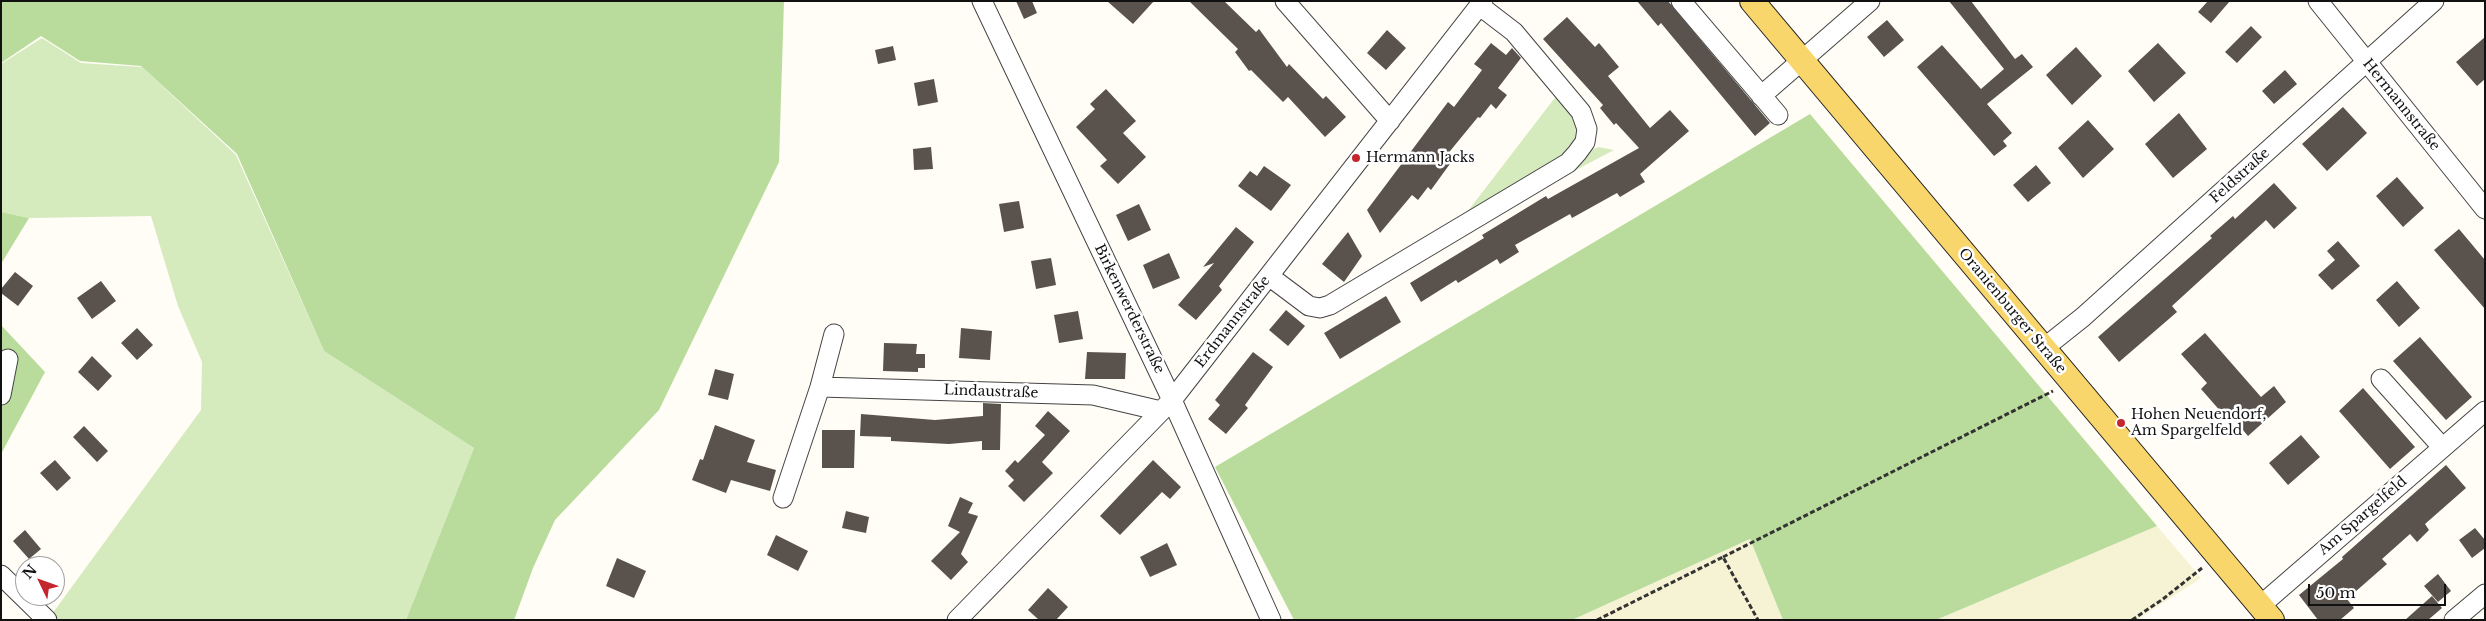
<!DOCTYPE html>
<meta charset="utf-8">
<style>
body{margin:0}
#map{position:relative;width:2486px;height:621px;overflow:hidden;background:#fffdf5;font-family:"Libre Baskerville",serif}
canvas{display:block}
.frame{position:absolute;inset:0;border:2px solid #111;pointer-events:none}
.north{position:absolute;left:15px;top:556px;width:50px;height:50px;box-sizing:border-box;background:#fff;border:1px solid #a0a0a0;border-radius:50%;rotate:312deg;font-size:14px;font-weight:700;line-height:20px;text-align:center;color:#111}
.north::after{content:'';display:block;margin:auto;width:18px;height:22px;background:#c4262e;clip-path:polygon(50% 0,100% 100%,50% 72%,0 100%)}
.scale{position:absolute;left:2308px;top:584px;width:138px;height:22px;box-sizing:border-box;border:2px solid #111;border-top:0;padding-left:6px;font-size:15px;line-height:18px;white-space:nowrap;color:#111;-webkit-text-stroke:4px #fff;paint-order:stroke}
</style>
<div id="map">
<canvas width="2486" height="621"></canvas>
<div class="frame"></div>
<div class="north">N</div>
<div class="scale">50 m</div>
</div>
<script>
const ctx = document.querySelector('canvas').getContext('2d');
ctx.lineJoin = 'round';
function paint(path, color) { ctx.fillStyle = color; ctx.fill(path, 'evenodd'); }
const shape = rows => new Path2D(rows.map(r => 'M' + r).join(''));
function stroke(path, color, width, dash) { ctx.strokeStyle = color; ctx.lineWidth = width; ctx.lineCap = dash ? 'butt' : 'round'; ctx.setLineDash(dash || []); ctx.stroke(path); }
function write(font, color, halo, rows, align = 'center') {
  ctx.font = font + ' "Libre Baskerville",serif'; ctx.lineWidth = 5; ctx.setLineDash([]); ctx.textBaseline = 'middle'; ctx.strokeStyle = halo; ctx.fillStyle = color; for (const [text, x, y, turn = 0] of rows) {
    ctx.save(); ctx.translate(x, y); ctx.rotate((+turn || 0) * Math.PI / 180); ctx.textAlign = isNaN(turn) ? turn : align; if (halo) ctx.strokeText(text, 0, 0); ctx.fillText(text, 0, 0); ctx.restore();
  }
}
paint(shape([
 [2157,526,2201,578,2137,620,1936,620],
 [1750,539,1783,620,1572,620]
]), '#f6f3d4');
paint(shape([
 [42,38,81,63,142,67,236,155,324,351,474,448,406,620,59,620,52,614,201,410,202,362,178,306,151,216,29,218,1,212,1,64],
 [1557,95,1577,121,1578,134,1574,146,1564,157,1461,220],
 [1598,147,1614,150,1574,171,1590,151]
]), '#d5ebbd');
paint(shape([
 [1,1,784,1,779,162,659,410,555,520,533,568,514,620,406,620,474,448,324,351,237,154,141,66,80,61,41,36,1,63],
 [1810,114,2157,526,1936,620,1783,620,1750,539,1572,620,1294,620,1215,467],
 [1,212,29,218,1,264],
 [1,325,45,372,1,454]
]), '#b9dc9c');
paint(shape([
 [1016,1,1032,1,1037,13,1024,19],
 [1107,1,1154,1,1133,24],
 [1189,1,1224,1,1256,32,1259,29,1287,67,1289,64,1323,99,1326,96,1346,117,1325,137,1288,97,1283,102,1251,70,1249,71,1235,52,1238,49],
 [1637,1,1668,1,1770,123,1755,136,1661,23,1658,26],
 [1949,1,1971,1,2015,59,2022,54,2033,67,1987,104,2012,133,2003,141,2007,146,1994,156,1917,67,1942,45,1981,89,2004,69],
 [2208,1,2230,1,2211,23,2198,12],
 [1567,17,1595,47,1599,43,1619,67,1608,76,1650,128,1670,110,1689,131,1640,174,1645,182,1620,197,1617,193,1572,218,1570,214,1515,245,1519,252,1500,264,1497,259,1458,283,1456,280,1421,302,1410,283,1484,238,1482,235,1546,196,1548,199,1639,148,1616,123,1614,125,1600,108,1603,105,1543,39],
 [1887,20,1904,40,1884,57,1867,37],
 [2251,26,2262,37,2237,63,2225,52],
 [1387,30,1406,48,1386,70,1367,53],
 [2485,37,2485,79,2477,86,2456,62],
 [1491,43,1506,55,1512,48,1521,58,1498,88,1507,95,1496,109,1491,104,1480,118,1478,117,1446,156,1452,161,1431,190,1428,187,1418,200,1412,195,1380,233,1367,210,1448,102,1454,107,1482,70,1474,64],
 [2158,43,2186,73,2154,102,2128,71],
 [893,46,896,60,878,64,875,50],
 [2076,47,2102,76,2072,105,2046,75],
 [2285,70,2297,84,2274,104,2262,91],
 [934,79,938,102,918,106,914,83],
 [1106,89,1136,121,1123,133,1146,157,1118,184,1100,166,1107,160,1076,127,1095,109,1090,104],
 [2343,107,2367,133,2327,171,2302,144],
 [2179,113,2207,149,2173,178,2145,144],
 [2088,120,2114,149,2083,178,2058,148],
 [931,147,933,169,914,170,913,149],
 [2036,165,2051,183,2028,202,2013,185],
 [1264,166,1291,185,1271,211,1238,186,1250,171,1257,176],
 [2397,177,2424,208,2403,227,2376,196],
 [2274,183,2297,208,2274,229,2266,220,2172,306,2177,312,2119,362,2098,337,2212,238,2210,236,2233,216,2235,219],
 [1019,201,1024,228,1004,232,999,204],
 [1139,204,1151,230,1128,241,1116,215],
 [1236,227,1254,242,1219,286,1222,290,1196,320,1178,305,1214,263,1203,267],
 [2459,229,2485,260,2485,309,2434,250],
 [1348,232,1362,256,1344,282,1322,264],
 [2338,241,2360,266,2332,290,2318,275,2335,260,2327,251],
 [1169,253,1180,278,1153,289,1143,265],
 [1051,258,1056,285,1036,289,1031,261],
 [15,272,33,286,18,306,1,293,1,289],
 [101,281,116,301,92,319,77,298],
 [2397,281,2420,308,2399,327,2376,300],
 [1386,296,1401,322,1340,359,1324,333],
 [1286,310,1305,326,1288,346,1269,330],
 [1078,311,1083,339,1059,343,1054,315],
 [137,328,153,345,137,360,121,343],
 [961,328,992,331,990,360,959,358],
 [2205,333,2261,397,2274,386,2286,402,2248,436,2226,410,2222,413,2201,389,2207,383,2181,354],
 [2420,337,2472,397,2446,420,2393,361],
 [884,343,917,344,916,354,925,354,925,368,918,368,918,372,883,371],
 [1087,352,1126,353,1125,379,1085,379],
 [1253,352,1273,367,1245,405,1248,408,1226,434,1208,419,1220,405,1215,400],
 [92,356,112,376,98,391,78,372],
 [715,369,734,374,728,400,708,395],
 [2363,388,2415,447,2390,469,2339,411],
 [983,403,1001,404,1000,450,982,450,982,441,949,444,891,441,891,437,860,436,861,414,935,420,983,416],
 [1048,411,1070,431,1042,462,1053,473,1024,502,1008,486,1014,480,1005,471,1015,460,1018,463,1045,435,1035,426],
 [715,425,755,440,747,462,776,470,770,491,731,480,726,493,692,480,700,459,703,460],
 [84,426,108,451,97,462,73,437],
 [822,430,855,430,854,468,822,468],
 [2301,435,2320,457,2288,485,2269,463],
 [55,460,71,478,57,491,40,473],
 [1153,460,1181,487,1170,499,1162,492,1120,535,1100,516],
 [2446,465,2466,488,2425,524,2429,530,2417,542,2410,534,2382,559,2387,564,2347,599,2354,608,2340,620,2318,620,2299,595,2343,559,2342,557],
 [960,497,973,503,968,513,978,516,961,554,968,562,951,580,931,561,960,532,948,526],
 [846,511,869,517,866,533,842,528],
 [2475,528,2485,540,2485,548,2472,558,2459,540],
 [25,530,41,549,29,559,13,541],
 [776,535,808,551,798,571,767,555],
 [1167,543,1177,565,1150,577,1140,557],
 [617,558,646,571,634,598,606,586],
 [2438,574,2451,591,2438,602,2424,586],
 [1048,588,1068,607,1056,620,1039,620,1028,610],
 [2432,596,2442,608,2428,620,2405,620]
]), '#5a524d');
const minor = shape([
 [982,1,1172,400,1271,620],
 [1285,1,1390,121],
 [1681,1,1778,115],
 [2318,1,2485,209],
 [1761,96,1870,1],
 [1269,276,1309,306,1320,308,1330,305,1568,163,1577,153,1585,142,1587,129,1581,112,1514,32,1480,6],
 [2044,348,2083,317,2434,1],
 [2381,379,2442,447],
 [820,387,1093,395,1161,411],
 [1,395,8,359],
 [783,498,820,387,834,334],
 [1,575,47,620],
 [2260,606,2485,411],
 [957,620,1172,400,1483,1],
 [2454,620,2485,594]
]);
const major = shape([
 [1752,1,2272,620]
]);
stroke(minor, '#444', 21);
stroke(major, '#222', 26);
stroke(shape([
 [1723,557,2053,391],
 [1597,620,1723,557,1758,620],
 [2132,620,2163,599,2202,568]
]), '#333', 3, [5, 2.5]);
stroke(minor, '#fff', 19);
stroke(major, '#f9d66b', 24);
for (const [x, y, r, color] of [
 [1356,158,5,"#c4262e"],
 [2121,423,5,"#c4262e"]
]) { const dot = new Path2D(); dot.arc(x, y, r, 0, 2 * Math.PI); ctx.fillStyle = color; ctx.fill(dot); stroke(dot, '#fff', 2); }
write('14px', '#111', '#fff', [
 ["Hermannstraße",2401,105,51],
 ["Feldstraße",2240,176,-42],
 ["Birkenwerderstraße",1129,309,64],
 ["Oranienburger Straße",2012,311,50],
 ["Erdmannstraße",1233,322,-52],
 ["Lindaustraße",991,392,2],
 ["Am Spargelfeld",2363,516,-41]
]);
write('14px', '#111', '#fff', [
 ["Hermann Jacks",1366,158],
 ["Hohen Neuendorf,",2131,415],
 ["Am Spargelfeld",2131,431]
], 'left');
</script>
